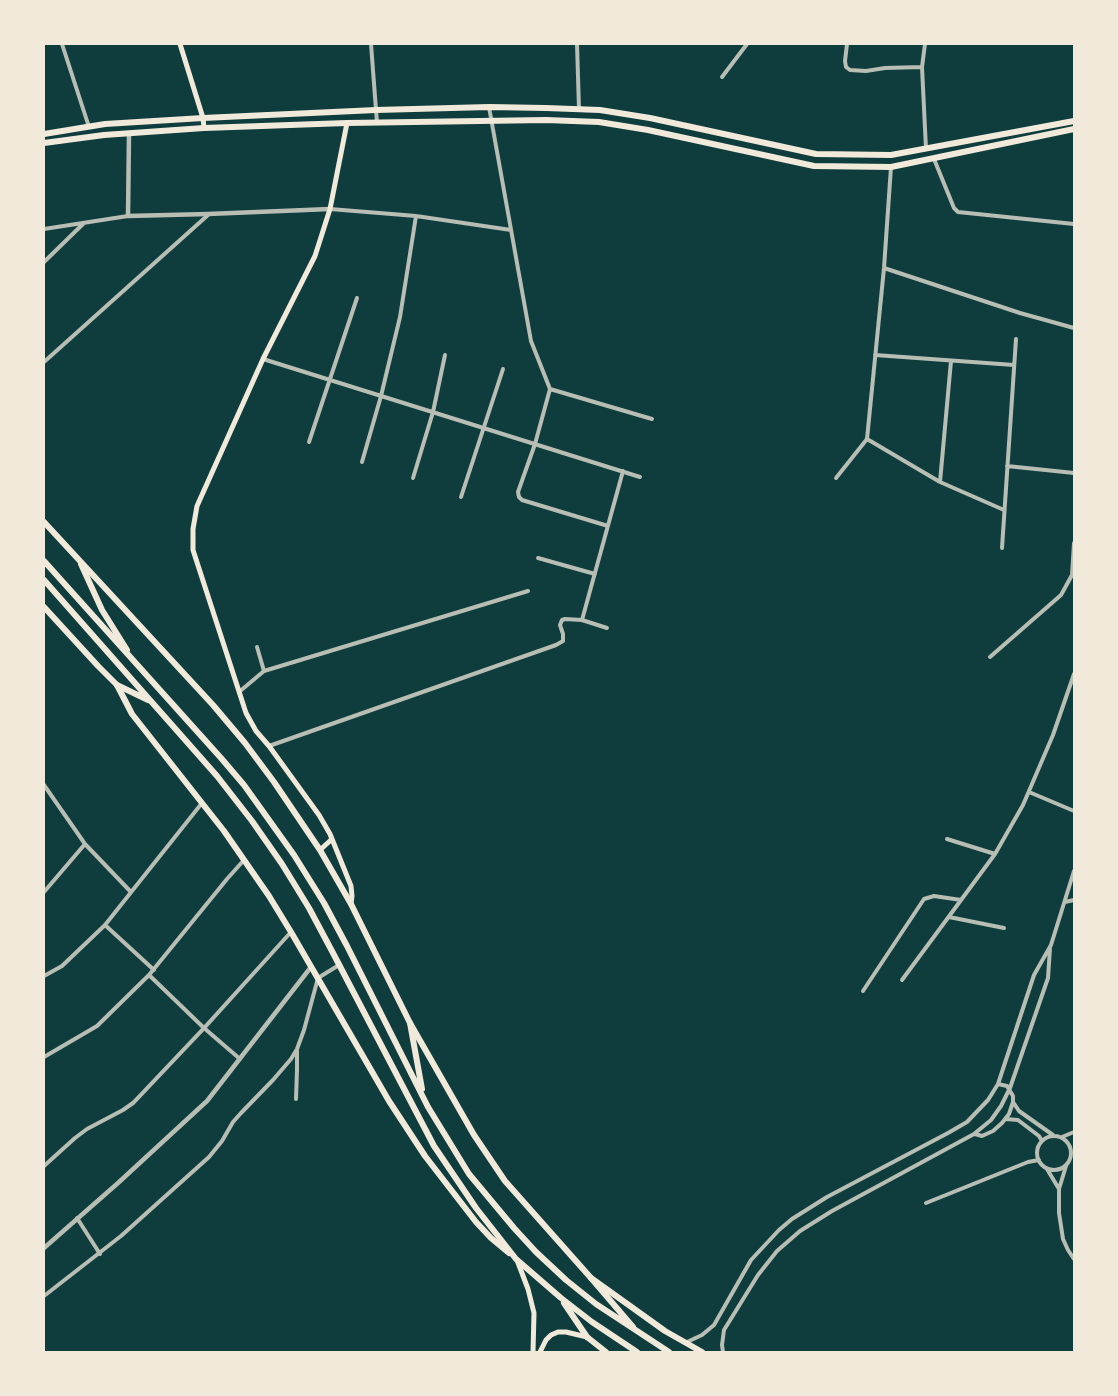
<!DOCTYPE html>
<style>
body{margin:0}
#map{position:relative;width:1118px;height:1396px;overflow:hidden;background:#0f3d3e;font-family:Figtree,sans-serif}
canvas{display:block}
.frame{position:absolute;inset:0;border:45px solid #f1e9da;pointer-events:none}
</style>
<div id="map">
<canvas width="1118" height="1396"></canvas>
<div class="frame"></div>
</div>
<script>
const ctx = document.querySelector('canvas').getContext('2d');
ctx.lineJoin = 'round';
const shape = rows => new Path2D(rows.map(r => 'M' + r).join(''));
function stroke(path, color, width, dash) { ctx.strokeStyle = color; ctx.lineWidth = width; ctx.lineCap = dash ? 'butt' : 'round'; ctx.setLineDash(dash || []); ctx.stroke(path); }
stroke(shape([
 [62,44,89,127],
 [371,44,377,123],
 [577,44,579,109],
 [847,44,845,61,846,67,850,70,866,71,885,68,922,67],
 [925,44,922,67,926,149],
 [722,77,747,44],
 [489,107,531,341,550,389,535,444,518,492,519,497,522,500,608,526],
 [934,159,954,208,958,212,1074,224],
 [330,209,416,216,511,230],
 [44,229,128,216],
 [44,262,84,223],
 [884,268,1020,313,1074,328],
 [875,355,1014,365],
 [263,359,640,477],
 [44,362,208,215],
 [550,389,652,419],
 [867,439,940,482,1004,510],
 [309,442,357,298],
 [362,462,381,396,400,317,416,216],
 [1007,466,1074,473],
 [413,478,433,412,445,355],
 [836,478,867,439,884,268,891,167],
 [940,482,951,361],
 [461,497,503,369],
 [1002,548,1016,339],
 [538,558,595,574],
 [582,620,623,471],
 [990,657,1061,595,1072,575,1074,543],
 [264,671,528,591],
 [239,692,264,671,257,647],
 [269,746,556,645,563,641,563,634,560,625,562,620,565,619,582,620,607,628],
 [44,785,85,844,130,891],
 [1029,792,1074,811],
 [947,839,995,854],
 [44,892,85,844],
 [1065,902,1074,900],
 [949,917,1004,928],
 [105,925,154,970],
 [149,975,204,1028,240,1059],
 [44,976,62,966,105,925,202,803],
 [902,980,995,854,1023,805,1053,735,1074,674],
 [863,991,924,899,934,896,961,900],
 [44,1057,97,1026,149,975,227,879,244,860],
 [296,1099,297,1070,297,1050],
 [1013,1102,1019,1111,1053,1135],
 [1006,1119,1018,1120,1039,1136,1042,1141],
 [975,1134,982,1136,993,1131,1002,1123,1009,1114,1013,1102,1013,1096,1007,1086,998,1084],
 '1037 1153a17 17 0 1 1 34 0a17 17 0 1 1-34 0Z',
 [1062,1137,1074,1132],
 [44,1166,75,1138,87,1129,123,1110,133,1103,204,1028,291,932],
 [1047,1169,1059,1189,1066,1166],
 [1059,1189,1059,1213,1063,1239,1068,1250,1074,1259],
 [926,1203,1028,1162,1039,1160],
 [77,1218,100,1254],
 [44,1296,121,1236,209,1157,222,1141,233,1122,241,1113,273,1080,291,1059,297,1049,304,1030,318,978,339,965],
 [687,1342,702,1335,714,1325,751,1260,779,1230,792,1219,827,1197,948,1133,967,1122,988,1100,998,1084,1034,975,1051,945,1074,871],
 [723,1352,722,1345,724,1330,758,1275,777,1251,800,1231,832,1211,974,1134,991,1120,1001,1106,1010,1088,1048,978,1050,948]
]), '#b8beb3', 4);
stroke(shape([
 [129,134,128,216,208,214,330,209],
 [44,1248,118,1183,207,1101,311,967]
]), '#b8beb3', 4.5);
stroke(shape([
 [180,44,203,118,204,128],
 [347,123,330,209,315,256,263,359,197,506,193,529,193,550,246,713,256,731,269,746,319,815,330,834,351,886,352,896,351,904],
 [320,850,332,839],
 [517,1260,528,1289,534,1313,533,1352],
 [540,1352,546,1340,551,1335,558,1332,566,1332,587,1337]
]), '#f1e9da', 5);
stroke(shape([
 [44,134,105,124,203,118,376,110,489,107,546,108,600,110,650,118,816,154,891,155,1074,121],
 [44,143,104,135,204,128,347,123,546,120,599,122,648,130,814,166,891,167,1074,129],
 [44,522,213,705,245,743,274,782,320,850,351,904,410,1023,474,1135,505,1181,591,1278,665,1331,702,1352],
 [44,607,98,666,117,685,132,714,224,831,269,896,291,932,389,1101,425,1156,476,1222,491,1238,509,1253],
 [587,1337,606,1352]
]), '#f1e9da', 6);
stroke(shape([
 [44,561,221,758,244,785,294,855,324,903,347,946,428,1107,469,1174,514,1228,536,1252,566,1280,596,1304,669,1352],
 [81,564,102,610,127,650],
 [44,580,217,776,252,821,282,864,309,908,333,953,434,1146,476,1208,516,1259,561,1298,592,1322,637,1352],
 [117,685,148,700],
 [410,1023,422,1089],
 [591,1278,633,1327],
 [564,1303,587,1337]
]), '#f1e9da', 6);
</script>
